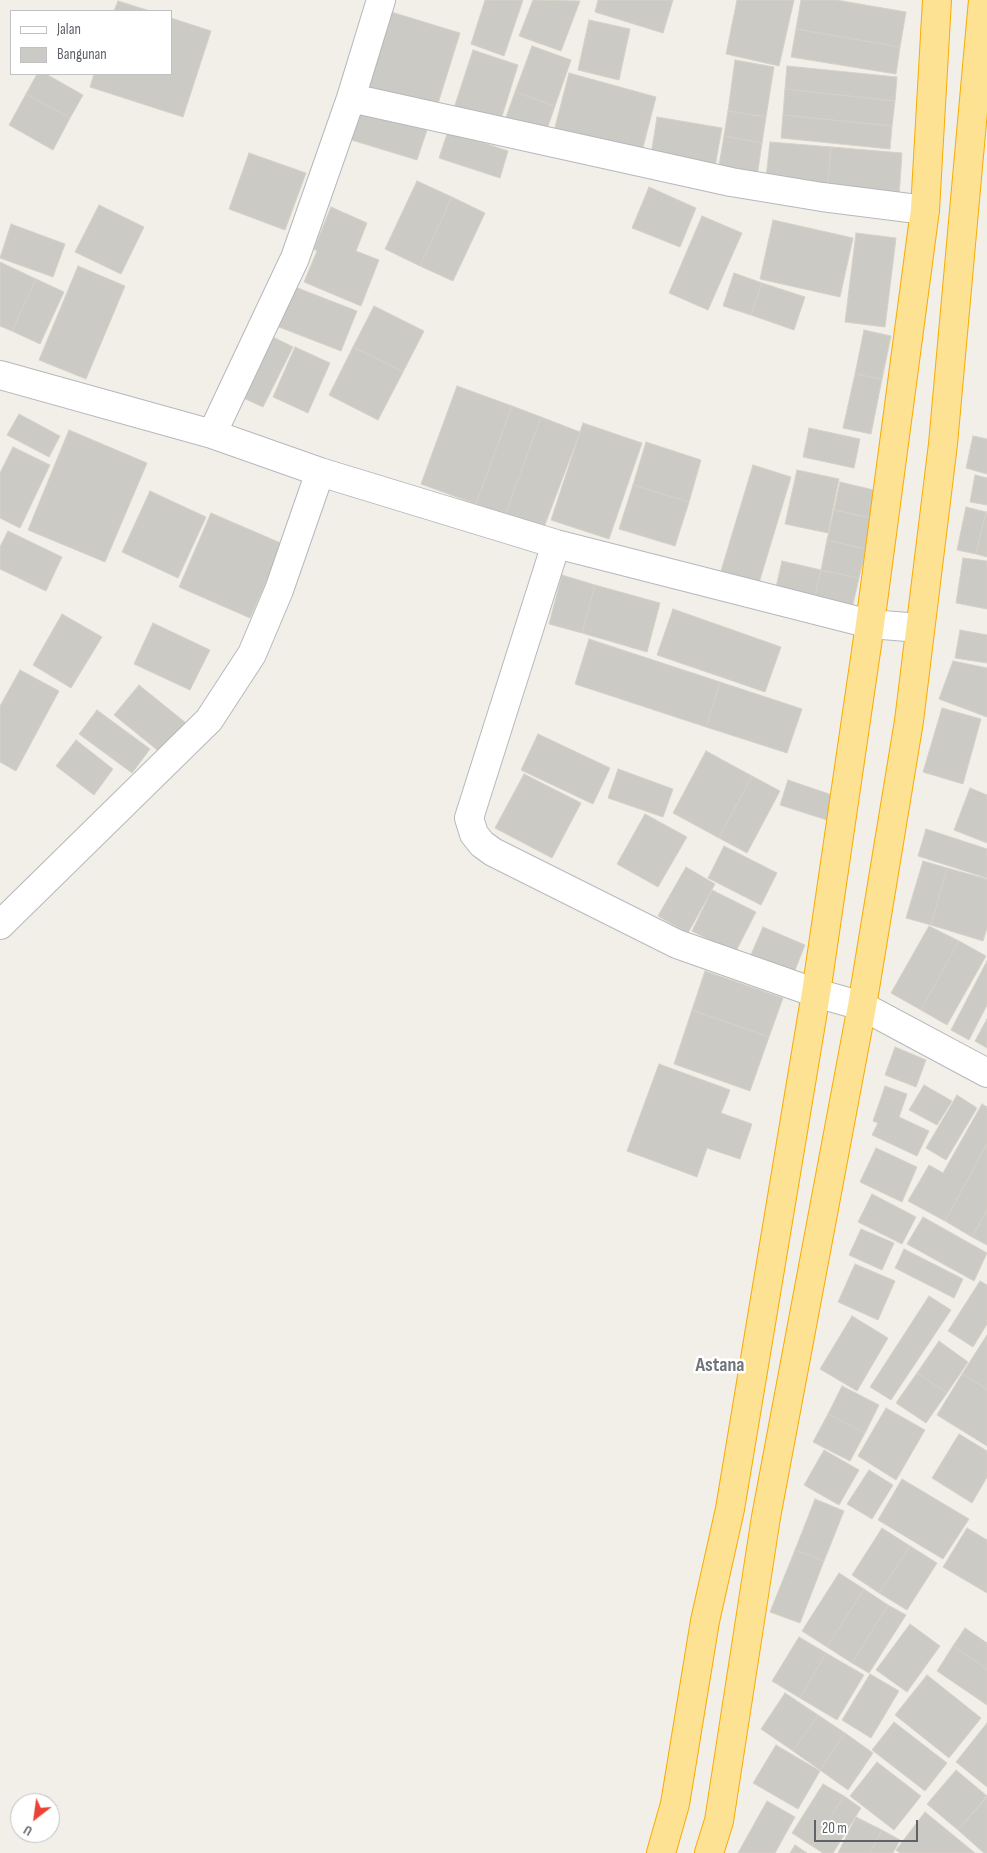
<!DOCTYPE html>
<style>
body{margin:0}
#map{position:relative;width:987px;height:1853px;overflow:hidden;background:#f1efe8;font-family:"Sofia Sans Condensed",sans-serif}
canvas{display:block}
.legend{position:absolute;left:10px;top:10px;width:162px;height:65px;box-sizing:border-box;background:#fff;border:1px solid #bfc1c3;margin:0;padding:6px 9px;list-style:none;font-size:15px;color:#5f6368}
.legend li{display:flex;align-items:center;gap:10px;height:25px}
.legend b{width:25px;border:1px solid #bfc1c3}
.north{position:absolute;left:10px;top:1793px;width:50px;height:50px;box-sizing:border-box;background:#fff;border:1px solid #bfc1c3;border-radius:50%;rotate:210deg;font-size:14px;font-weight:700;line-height:20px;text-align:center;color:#5f6368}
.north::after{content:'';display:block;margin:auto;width:18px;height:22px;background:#ea4335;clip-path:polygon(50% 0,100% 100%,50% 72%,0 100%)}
.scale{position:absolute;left:814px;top:1820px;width:104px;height:22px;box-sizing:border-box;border:2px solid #5f6368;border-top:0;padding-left:6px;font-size:15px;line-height:18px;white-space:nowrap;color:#5f6368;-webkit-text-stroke:4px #fff;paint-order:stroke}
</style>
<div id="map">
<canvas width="987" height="1853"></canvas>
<ul class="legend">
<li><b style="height:6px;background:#fff"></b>Jalan</li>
<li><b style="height:14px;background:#cccac5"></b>Bangunan</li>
</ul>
<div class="north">U</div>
<div class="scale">20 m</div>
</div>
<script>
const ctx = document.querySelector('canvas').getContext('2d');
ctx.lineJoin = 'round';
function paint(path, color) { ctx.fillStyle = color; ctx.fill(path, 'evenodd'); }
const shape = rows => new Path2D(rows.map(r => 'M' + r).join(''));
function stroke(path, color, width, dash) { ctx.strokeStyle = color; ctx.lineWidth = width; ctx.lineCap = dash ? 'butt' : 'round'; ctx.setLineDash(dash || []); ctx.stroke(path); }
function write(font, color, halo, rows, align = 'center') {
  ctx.font = font + ' "Sofia Sans Condensed",sans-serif'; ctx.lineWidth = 5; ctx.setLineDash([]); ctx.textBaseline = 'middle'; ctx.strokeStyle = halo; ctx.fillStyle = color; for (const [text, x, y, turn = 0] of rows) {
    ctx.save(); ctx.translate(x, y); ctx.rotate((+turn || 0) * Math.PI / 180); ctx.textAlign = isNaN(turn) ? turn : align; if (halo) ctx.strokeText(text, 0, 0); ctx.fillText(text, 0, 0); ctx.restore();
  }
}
const building = shape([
 [485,0,523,0,504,56,471,44,485,0],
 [533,0,580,1,561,51,519,36,533,0],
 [598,0,673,0,663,33,595,12,598,0],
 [737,0,794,0,779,66,726,54,737,0],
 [801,0,836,0,906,12,900,47,796,29,801,0],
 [118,1,150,11,114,11,118,1],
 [388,11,460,33,436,110,363,87,388,11],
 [171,18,211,31,183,117,90,87,94,74,171,74,171,18],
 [589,20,630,29,619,80,578,70,589,20],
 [796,29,900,47,896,74,791,57,796,29],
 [532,46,571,60,555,106,515,92,532,46],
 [473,50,518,65,499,126,453,111,473,50],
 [735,60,774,67,766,117,728,111,735,60],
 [787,66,897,77,895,101,785,89,787,66],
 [569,73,656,97,640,159,553,135,569,73],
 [37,74,46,74,83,95,70,118,26,94,37,74],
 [785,89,895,101,892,126,783,115,785,89],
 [515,92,555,106,545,135,505,120,515,92],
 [26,94,70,118,53,150,9,125,26,94],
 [355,108,427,130,417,160,345,138,355,108],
 [728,111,766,117,762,143,724,136,728,111],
 [783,115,892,126,890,149,781,138,783,115],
 [657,117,722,128,714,172,650,161,657,117],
 [448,131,508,151,500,178,439,158,448,131],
 [724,136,762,143,756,183,717,177,724,136],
 [770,142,831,147,827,193,765,187,770,142],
 [831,147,902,153,899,197,827,193,831,147],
 [249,153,306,173,285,230,229,209,249,153],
 [417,181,452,197,420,266,385,249,417,181],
 [649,187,696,208,680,247,632,228,649,187],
 [452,197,485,213,453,281,420,266,452,197],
 [99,205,144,227,121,274,75,252,99,205],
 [331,207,367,223,356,251,379,260,361,306,304,282,317,251,314,249,331,207],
 [702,216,742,233,708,310,669,293,702,216],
 [773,220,853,238,840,297,760,279,773,220],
 [11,224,65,244,53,277,0,258,11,224],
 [856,233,896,238,885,327,845,322,856,233],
 [0,262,36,279,12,331,0,326,0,262],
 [78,266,125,286,86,379,39,360,78,266],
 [734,273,762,283,751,315,723,306,734,273],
 [36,279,64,292,40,344,12,331,36,279],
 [762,283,805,297,794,330,751,315,762,283],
 [295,287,357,311,341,351,279,327,295,287],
 [374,306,424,331,403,372,353,347,374,306],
 [864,330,891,336,882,379,855,374,864,330],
 [269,335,293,347,263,407,239,396,269,335],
 [295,347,330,363,308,413,273,397,295,347],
 [353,347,403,372,378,420,329,395,353,347],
 [855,374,882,379,871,434,843,428,855,374],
 [457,386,512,406,476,504,421,484,457,386],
 [512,406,541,417,505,515,476,504,512,406],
 [19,414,60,436,49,457,7,435,19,414],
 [541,417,580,432,543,530,505,515,541,417],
 [583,423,642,443,609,539,551,520,583,423],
 [809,428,860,439,854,468,803,457,809,428],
 [69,430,147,463,105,562,28,530,69,430],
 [973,436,987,439,987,474,966,468,973,436],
 [646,442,701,460,689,502,633,485,646,442],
 [13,447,50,465,20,528,0,518,0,473,13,447],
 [753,465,791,477,759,583,721,571,753,465],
 [797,470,839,479,828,533,785,524,797,470],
 [975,475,987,478,987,505,970,502,975,475],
 [840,482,878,491,872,518,834,510,840,482],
 [633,485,689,502,675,546,619,529,633,485],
 [150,491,206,517,178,578,122,552,150,491],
 [966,507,986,512,976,554,957,550,966,507],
 [834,510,872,518,866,549,827,540,834,510],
 [986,512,987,512,987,557,976,554,986,512],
 [211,513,283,544,250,618,179,587,211,513],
 [8,531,62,557,46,591,0,569,0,547,8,531],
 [827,540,866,549,859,578,821,570,827,540],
 [963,558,987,561,987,609,956,603,963,558],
 [782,561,821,570,814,600,775,592,782,561],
 [821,570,859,578,852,608,814,600,821,570],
 [562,575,595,585,582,633,549,624,562,575],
 [595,585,660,603,647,652,582,633,595,585],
 [673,609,781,647,765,692,657,655,673,609],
 [62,614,102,637,71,688,33,665,62,614],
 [153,623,210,650,190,690,134,664,153,623],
 [960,630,987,635,987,663,955,658,960,630],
 [589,639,720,682,706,727,575,684,589,639],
 [953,661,987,668,987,717,939,699,953,661],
 [20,670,59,691,16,771,0,762,0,706,20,670],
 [720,682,802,709,787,753,706,727,720,682],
 [139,685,186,723,161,753,114,715,139,685],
 [942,708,981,719,963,784,923,772,942,708],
 [97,710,150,749,132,773,79,734,97,710],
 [538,734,610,768,593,804,521,770,538,734],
 [76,740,113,769,94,795,56,766,76,740],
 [706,751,752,776,719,838,673,813,706,751],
 [618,769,673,789,663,817,608,798,618,769],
 [524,774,581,803,552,858,495,828,524,774],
 [752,776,780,791,747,853,719,838,752,776],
 [788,780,835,796,827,820,780,805,788,780],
 [970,788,987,795,987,843,954,830,970,788],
 [645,814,687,837,658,887,617,864,645,814],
 [926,829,987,849,987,878,918,856,926,829],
 [724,846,777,873,761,905,708,878,724,846],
 [923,861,947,868,931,925,906,918,923,861],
 [686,867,715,884,688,933,658,916,686,867],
 [947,868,987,879,987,928,983,941,931,925,947,868],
 [712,890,756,912,735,953,692,931,712,890],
 [929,926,959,941,921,1010,891,993,929,926],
 [763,927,805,945,793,975,750,957,763,927],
 [959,941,986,956,947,1025,921,1010,959,941],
 [987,961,987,1005,969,1040,951,1030,987,961],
 [705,971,783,998,769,1037,692,1010,705,971],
 [692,1010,769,1037,750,1091,674,1064,692,1010],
 [987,1019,987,1048,975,1041,987,1019],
 [895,1047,926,1060,916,1087,885,1075,895,1047],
 [659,1064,730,1090,721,1113,752,1124,740,1159,707,1148,697,1177,627,1151,659,1064],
 [924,1085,952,1101,937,1125,909,1110,924,1085],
 [885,1086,907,1094,899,1117,929,1131,917,1156,872,1135,878,1123,873,1121,885,1086],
 [957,1095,977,1108,946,1160,926,1148,957,1095],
 [982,1104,987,1107,987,1144,945,1221,908,1201,929,1165,943,1173,982,1104],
 [987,1144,987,1210,972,1237,945,1221,987,1144],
 [876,1148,917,1167,902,1202,860,1182,876,1148],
 [872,1194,916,1217,902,1244,858,1222,872,1194],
 [987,1210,987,1245,972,1237,987,1210],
 [923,1217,987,1253,974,1281,907,1244,923,1217],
 [861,1229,894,1243,882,1270,849,1255,861,1229],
 [904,1249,963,1279,954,1298,895,1268,904,1249],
 [855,1264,895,1281,878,1320,838,1302,855,1264],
 [980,1281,987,1285,987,1324,973,1347,948,1331,980,1281],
 [929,1296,951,1310,891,1400,870,1387,929,1296],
 [852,1316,888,1338,857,1391,820,1369,852,1316],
 [987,1335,987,1389,962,1374,987,1335],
 [939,1341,968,1362,947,1393,917,1373,939,1341],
 [917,1373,947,1393,926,1423,896,1403,917,1373],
 [962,1374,987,1389,987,1446,937,1415,962,1374],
 [842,1386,879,1405,865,1433,828,1414,842,1386],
 [886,1408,925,1430,896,1480,858,1456,886,1408],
 [828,1414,865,1433,850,1461,813,1442,828,1414],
 [959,1434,987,1451,987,1477,972,1503,932,1478,959,1434],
 [824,1450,859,1470,839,1505,804,1485,824,1450],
 [869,1470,893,1485,872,1519,847,1504,869,1470],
 [902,1479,969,1519,943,1559,878,1520,902,1479],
 [815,1499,844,1511,824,1561,795,1550,815,1499],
 [882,1528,910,1546,879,1593,852,1575,882,1528],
 [967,1528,987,1540,987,1593,943,1567,967,1528],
 [910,1546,937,1563,907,1610,879,1593,910,1546],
 [795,1550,824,1561,800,1623,770,1612,795,1550],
 [839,1573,864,1589,827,1647,802,1631,839,1573],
 [864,1589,888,1605,852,1663,827,1647,864,1589],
 [888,1605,906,1615,869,1673,852,1663,888,1605],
 [910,1624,940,1646,907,1692,876,1670,910,1624],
 [965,1628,987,1643,987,1669,953,1646,965,1628],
 [799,1637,826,1653,800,1698,772,1681,799,1637],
 [953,1646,987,1669,987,1705,937,1671,953,1646],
 [826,1653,864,1675,837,1720,800,1698,826,1653],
 [870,1674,899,1691,871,1738,842,1720,870,1674],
 [927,1675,981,1718,949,1758,895,1715,927,1675],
 [785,1693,818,1715,793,1751,761,1729,785,1693],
 [818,1715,845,1733,820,1770,793,1751,818,1715],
 [894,1722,947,1763,925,1791,872,1750,894,1722],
 [987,1723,987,1787,956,1762,987,1723],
 [845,1733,873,1753,848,1790,820,1770,845,1733],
 [776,1745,820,1771,798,1809,753,1783,776,1745],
 [877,1762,921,1796,894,1830,850,1796,877,1762],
 [956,1770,987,1796,958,1830,927,1804,956,1770],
 [823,1784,844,1796,812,1846,792,1833,823,1784],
 [844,1796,861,1808,833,1853,823,1853,812,1846,844,1796],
 [987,1797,987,1853,984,1853,958,1830,987,1797],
 [767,1801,795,1817,775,1853,738,1853,767,1801],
 [925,1812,975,1853,900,1853,896,1850,925,1812],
 [856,1817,882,1830,870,1853,838,1853,856,1817],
 [882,1830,900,1840,893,1853,870,1853,882,1830],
 [795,1845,807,1853,790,1853,795,1845]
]);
paint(building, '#cccac5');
stroke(building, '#d6d1c6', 1);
const minor = shape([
 [351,98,731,182,822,197,925,210],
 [0,375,212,434,320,472,556,544,870,624,920,628],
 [212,434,295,258,351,98,381,0],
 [556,544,469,818,474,834,482,844,493,852,677,944,816,993,862,1006,987,1073],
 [0,925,209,720,252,654,279,590,320,472]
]);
const highway = shape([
 [661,1853,675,1804,705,1621,730,1509,816,993,870,624,925,210,937,0],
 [709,1853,719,1821,766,1517,862,1006,909,721,943,444,983,0]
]);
stroke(minor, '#b5b8bc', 30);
stroke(highway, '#f9ab00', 30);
stroke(minor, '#fff', 28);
stroke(highway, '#fde293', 28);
write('bold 20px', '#70757a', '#fff', [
 ["Astana",720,1366]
]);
</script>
